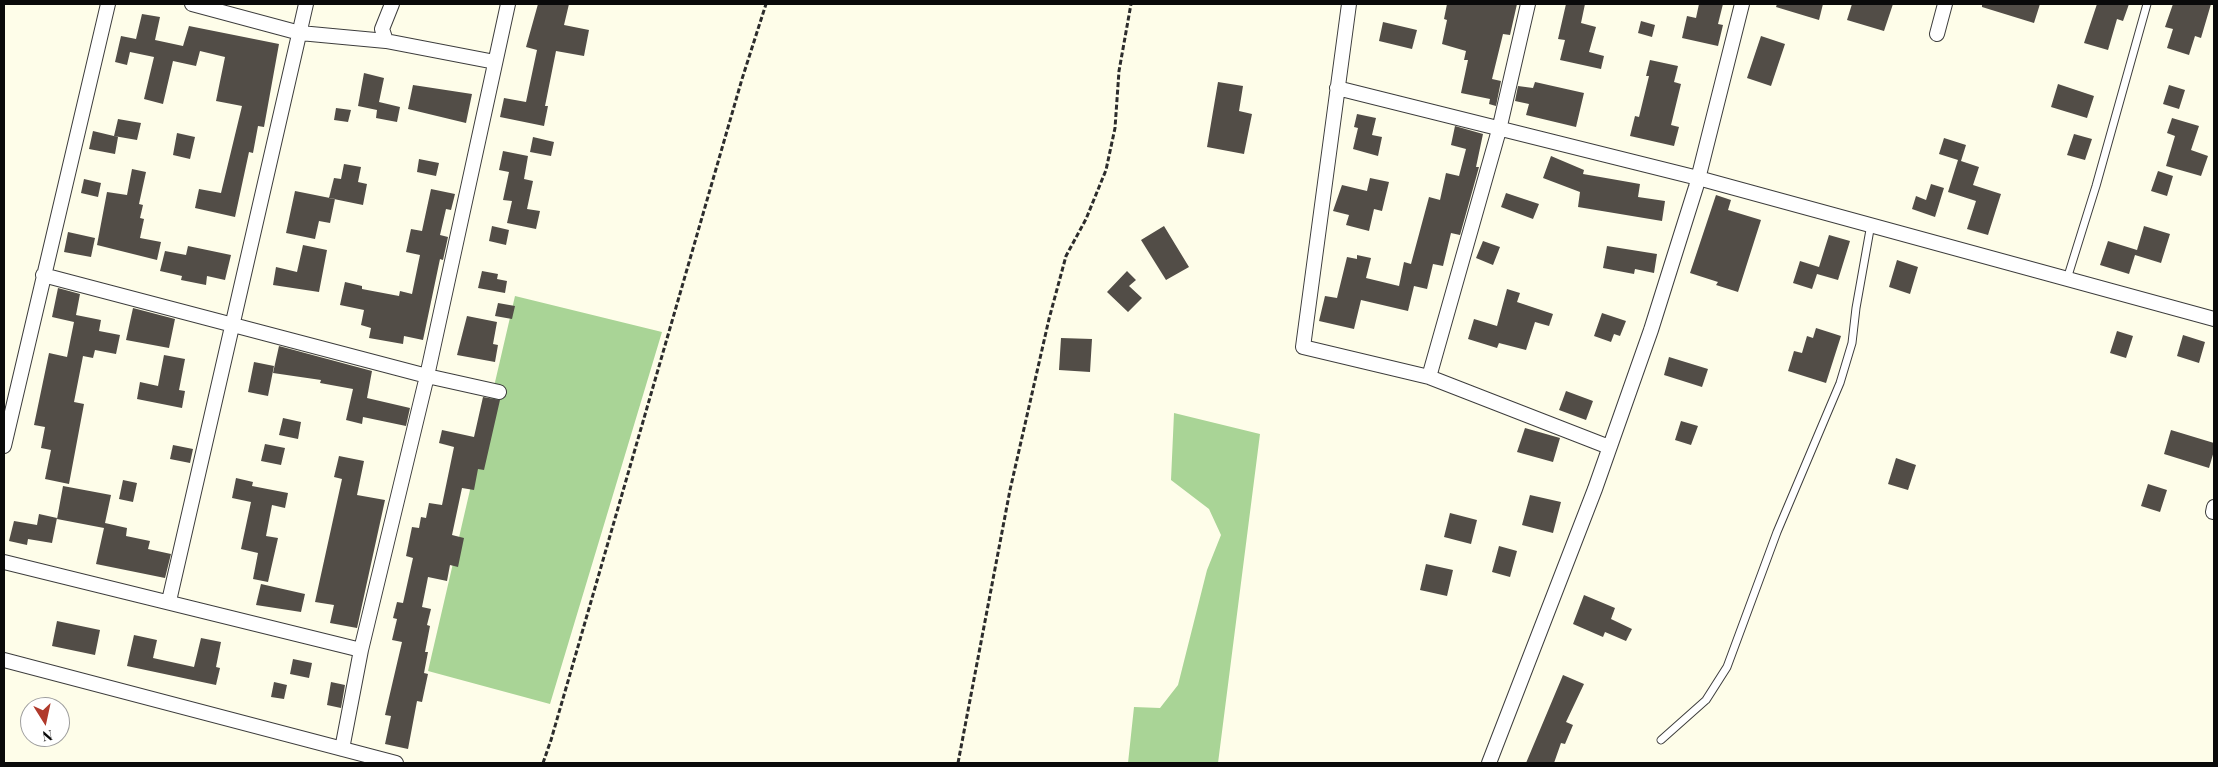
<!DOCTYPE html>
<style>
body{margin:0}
#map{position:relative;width:2218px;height:767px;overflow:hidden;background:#fefde9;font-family:"Playfair Display",serif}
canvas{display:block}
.frame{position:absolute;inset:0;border:5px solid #0a0a0a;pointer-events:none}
.north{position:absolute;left:20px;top:697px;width:50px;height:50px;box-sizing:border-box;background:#fff;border:1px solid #9d9d9d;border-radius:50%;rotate:170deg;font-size:14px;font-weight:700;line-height:20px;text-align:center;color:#0a0a0a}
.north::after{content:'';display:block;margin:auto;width:18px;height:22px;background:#b03a2c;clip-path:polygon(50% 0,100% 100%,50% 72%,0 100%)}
</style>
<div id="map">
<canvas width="2218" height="767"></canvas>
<div class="frame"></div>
<div class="north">N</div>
</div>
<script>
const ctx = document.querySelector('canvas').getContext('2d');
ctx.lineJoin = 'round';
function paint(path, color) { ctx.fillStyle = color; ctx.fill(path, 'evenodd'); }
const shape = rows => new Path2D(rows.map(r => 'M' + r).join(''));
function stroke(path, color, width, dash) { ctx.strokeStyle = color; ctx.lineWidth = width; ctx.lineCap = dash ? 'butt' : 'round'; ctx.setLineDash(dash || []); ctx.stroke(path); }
paint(shape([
 [515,296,662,332,550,704,428,671],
 [1174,413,1260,434,1218,763,1128,763,1134,707,1160,708,1178,685,1207,570,1221,535,1209,509,1171,480]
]), '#a9d496');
paint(shape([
 [538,4,569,4,564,25,589,30,584,56,556,51,545,106,548,106,544,126,500,117,504,98,526,102,537,50,526,47],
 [1447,4,1517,4,1510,35,1503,34,1492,79,1501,81,1496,106,1489,104,1490,99,1461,93,1468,60,1464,60,1466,51,1442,44,1447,20,1444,19],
 [1566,4,1585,4,1581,23,1596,27,1589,52,1604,56,1601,69,1560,60,1565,40,1558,39],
 [1699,4,1723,4,1718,24,1723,25,1718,46,1682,38,1687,16,1696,18],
 [1777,4,1823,4,1819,20,1776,7],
 [1852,4,1893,4,1884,31,1847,20],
 [1982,4,2040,4,2034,23,1982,7],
 [2097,4,2129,4,2123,21,2117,19,2108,50,2084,43],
 [2173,4,2211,4,2201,38,2195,36,2189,55,2167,48,2173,29,2165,27],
 [142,14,160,17,155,40,183,46,189,26,279,44,264,127,258,126,253,153,249,152,235,217,195,208,199,189,221,193,242,106,216,101,225,57,200,51,196,66,173,61,163,104,144,99,154,57,130,52,127,65,115,62,121,36,136,39],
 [1641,21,1655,25,1652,37,1638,33],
 [1383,22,1417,30,1412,49,1379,41],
 [1761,36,1785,44,1771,86,1747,78],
 [1650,60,1678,66,1674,82,1681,84,1671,125,1679,127,1674,146,1630,136,1635,116,1639,117,1649,76,1646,76],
 [364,73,384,78,379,102,400,107,397,122,376,118,377,110,358,106],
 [1218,82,1243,86,1239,111,1252,114,1244,154,1207,147],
 [1535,82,1584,93,1576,127,1526,115,1529,104,1515,101,1518,86,1533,88],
 [2058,84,2094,96,2087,118,2051,107],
 [413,85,472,94,466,123,408,109],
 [2169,85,2185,90,2179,109,2163,104],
 [336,108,351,110,348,122,334,120],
 [1357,114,1376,118,1372,135,1382,137,1378,156,1353,149,1358,128,1354,127],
 [2172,118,2199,126,2191,150,2208,156,2201,176,2166,166,2175,136,2167,133],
 [118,119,141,123,137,140,114,136],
 [1455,126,1483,134,1476,167,1479,167,1460,235,1451,233,1443,266,1433,264,1427,289,1414,286,1408,311,1361,300,1354,329,1319,321,1325,296,1337,298,1347,257,1357,259,1357,255,1371,258,1366,278,1399,286,1404,262,1411,264,1429,197,1440,200,1446,173,1459,176,1466,149,1451,145],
 [93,131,118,137,115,154,89,149],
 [177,133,195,137,190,159,173,155],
 [2074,134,2092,139,2085,160,2067,155],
 [533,137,554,142,551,156,530,152],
 [1944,138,1966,145,1961,161,1979,167,1973,185,2001,194,1988,235,1967,229,1976,201,1948,192,1958,160,1939,154],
 [503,151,528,156,524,179,533,181,527,209,540,211,536,229,507,223,512,201,503,200,509,172,499,170],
 [1551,156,1584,170,1583,174,1640,184,1638,197,1665,201,1662,221,1578,207,1580,192,1543,178],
 [419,159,439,163,436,176,417,172],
 [344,164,361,167,358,182,367,184,363,205,329,198,334,178,341,179],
 [132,169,146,172,139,204,143,205,140,218,144,219,140,238,161,242,157,260,97,245,107,192,127,195],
 [2158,171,2173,176,2167,196,2151,191],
 [1370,178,1389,182,1382,211,1374,209,1369,231,1346,225,1349,215,1333,211,1342,185,1367,191],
 [84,179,101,183,98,197,81,193],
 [1931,184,1944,188,1935,217,1912,209,1916,196,1926,200],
 [431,189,455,194,451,210,446,209,440,235,448,237,443,260,440,259,423,340,404,336,403,344,369,338,371,328,361,325,364,310,340,305,345,282,362,286,362,289,399,296,400,291,412,294,420,255,406,252,411,229,422,231],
 [295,191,335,199,330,223,319,221,315,239,286,233],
 [1506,193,1539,204,1533,219,1501,207],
 [1716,195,1731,200,1728,210,1761,220,1738,292,1716,285,1718,282,1690,273],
 [492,226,509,230,506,245,489,241],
 [1164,226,1189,267,1166,280,1141,240],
 [2144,226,2170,234,2161,263,2135,255,2129,274,2100,265,2108,241,2137,250],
 [68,232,95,238,91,257,64,252],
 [1829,235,1850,241,1838,280,1817,274,1812,289,1793,283,1800,261,1819,267],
 [1483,241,1500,247,1493,265,1476,258],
 [303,245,327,250,319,292,273,285,276,267,297,272],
 [188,246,231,255,225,280,207,276,206,285,181,280,182,276,160,271,165,251,186,255],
 [1607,246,1657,254,1654,273,1635,269,1634,274,1603,268],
 [1897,260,1918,267,1910,294,1889,287],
 [482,271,498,274,497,279,507,281,505,293,478,288],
 [1127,271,1136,280,1129,286,1142,298,1128,312,1107,292],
 [58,288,80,294,76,315,101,320,99,331,120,335,116,354,95,350,93,358,83,356,74,402,84,404,69,484,45,479,51,450,41,448,45,427,34,425,49,353,67,357,74,322,52,317],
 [1507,289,1520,293,1517,302,1553,314,1549,326,1535,322,1526,350,1499,343,1497,348,1468,339,1474,319,1497,326],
 [498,303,515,306,512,319,495,316],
 [133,308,175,319,169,348,126,340],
 [1602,313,1626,321,1620,336,1614,334,1611,342,1594,336],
 [467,316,497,322,493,344,498,345,495,362,457,355],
 [1816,328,1841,336,1826,383,1788,371,1794,351,1802,353,1807,336,1813,338],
 [2117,331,2133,336,2126,358,2110,353],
 [2183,335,2205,342,2199,363,2177,356],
 [1061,338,1092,339,1090,372,1059,370],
 [279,346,372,371,367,398,410,408,406,426,363,417,362,424,346,420,353,389,320,383,321,380,273,373],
 [164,355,185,359,179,390,185,391,182,408,137,399,140,382,158,386],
 [1669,357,1708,369,1702,387,1664,375],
 [254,362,274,366,268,396,248,392],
 [1566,391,1593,401,1586,420,1559,410],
 [483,397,500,400,484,470,478,469,474,490,462,488,452,535,464,538,458,567,450,565,447,581,428,577,422,607,431,609,427,625,430,626,425,652,428,652,424,673,428,674,422,702,417,701,408,749,385,744,391,716,385,715,402,642,392,640,397,619,393,618,397,602,403,603,413,558,406,556,412,527,419,528,421,517,426,518,429,503,442,505,454,447,439,443,442,430,474,437],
 [283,418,301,422,298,439,279,435],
 [1681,421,1698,426,1691,445,1675,440],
 [1525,428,1560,438,1553,462,1517,452],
 [2171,430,2214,443,2214,451,2209,468,2164,454],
 [265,444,285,448,281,465,261,461],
 [173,445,193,449,190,463,170,459],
 [339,456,364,461,357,495,385,500,357,628,330,623,334,605,315,602,342,479,334,477],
 [1896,458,1916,465,1908,490,1888,484],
 [236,478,253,482,252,486,288,493,285,508,272,505,266,536,278,538,268,582,253,579,258,553,241,549,251,502,232,498],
 [123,480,137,483,133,502,119,499],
 [2148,484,2167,490,2160,512,2141,506],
 [63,486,111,495,105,523,127,528,126,536,150,541,148,549,171,554,165,578,96,564,104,528,57,519],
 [1530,495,1561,502,1553,533,1522,525],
 [1450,513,1477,520,1471,544,1444,537],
 [39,514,57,518,52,543,28,539,27,545,9,541,14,521,37,525],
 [1499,546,1517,551,1510,577,1492,572],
 [1426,564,1453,570,1447,596,1420,590],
 [261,584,305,594,301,612,256,605],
 [1584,595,1615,608,1611,619,1632,629,1626,641,1605,632,1603,637,1573,624],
 [57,621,100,630,95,655,52,646],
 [134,635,157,640,153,658,194,667,201,638,221,642,216,667,220,668,216,685,127,666],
 [293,659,312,663,309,678,290,674],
 [1563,675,1584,684,1566,722,1573,725,1565,744,1561,743,1554,763,1526,763],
 [274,682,287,685,284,699,271,697],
 [331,682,345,685,341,708,327,705]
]), '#524d47');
const service = shape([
 [2067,279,2096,186,2147,4],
 [1661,740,1706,700,1727,667,1777,532,1840,383,1852,343,1856,308,1871,224]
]);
const minor = shape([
 [192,4,300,33,386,41,495,62],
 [1349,4,1303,347,1429,377,1609,447],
 [1937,34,1945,4],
 [386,41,382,29,392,4],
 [1337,88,1698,178,2214,319],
 [43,275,427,376,499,392],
 [1429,377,1499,130,1528,4],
 [4,446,108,4],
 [2213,512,2214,507],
 [4,562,361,650],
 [169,601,306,4],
 [4,660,396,763],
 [342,749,361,650,427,376,508,4],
 [1489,763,1595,489,1651,330,1696,187,1742,4]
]);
stroke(service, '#3d3d3d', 9);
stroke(minor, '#3d3d3d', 16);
stroke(shape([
 [543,763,551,740,742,79,766,4],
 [958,763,1010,490,1049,319,1066,256,1086,219,1106,170,1115,128,1119,71,1131,4]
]), '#2c2c2c', 3, [5, 2.5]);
stroke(service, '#fff', 7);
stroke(minor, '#fff', 14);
</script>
